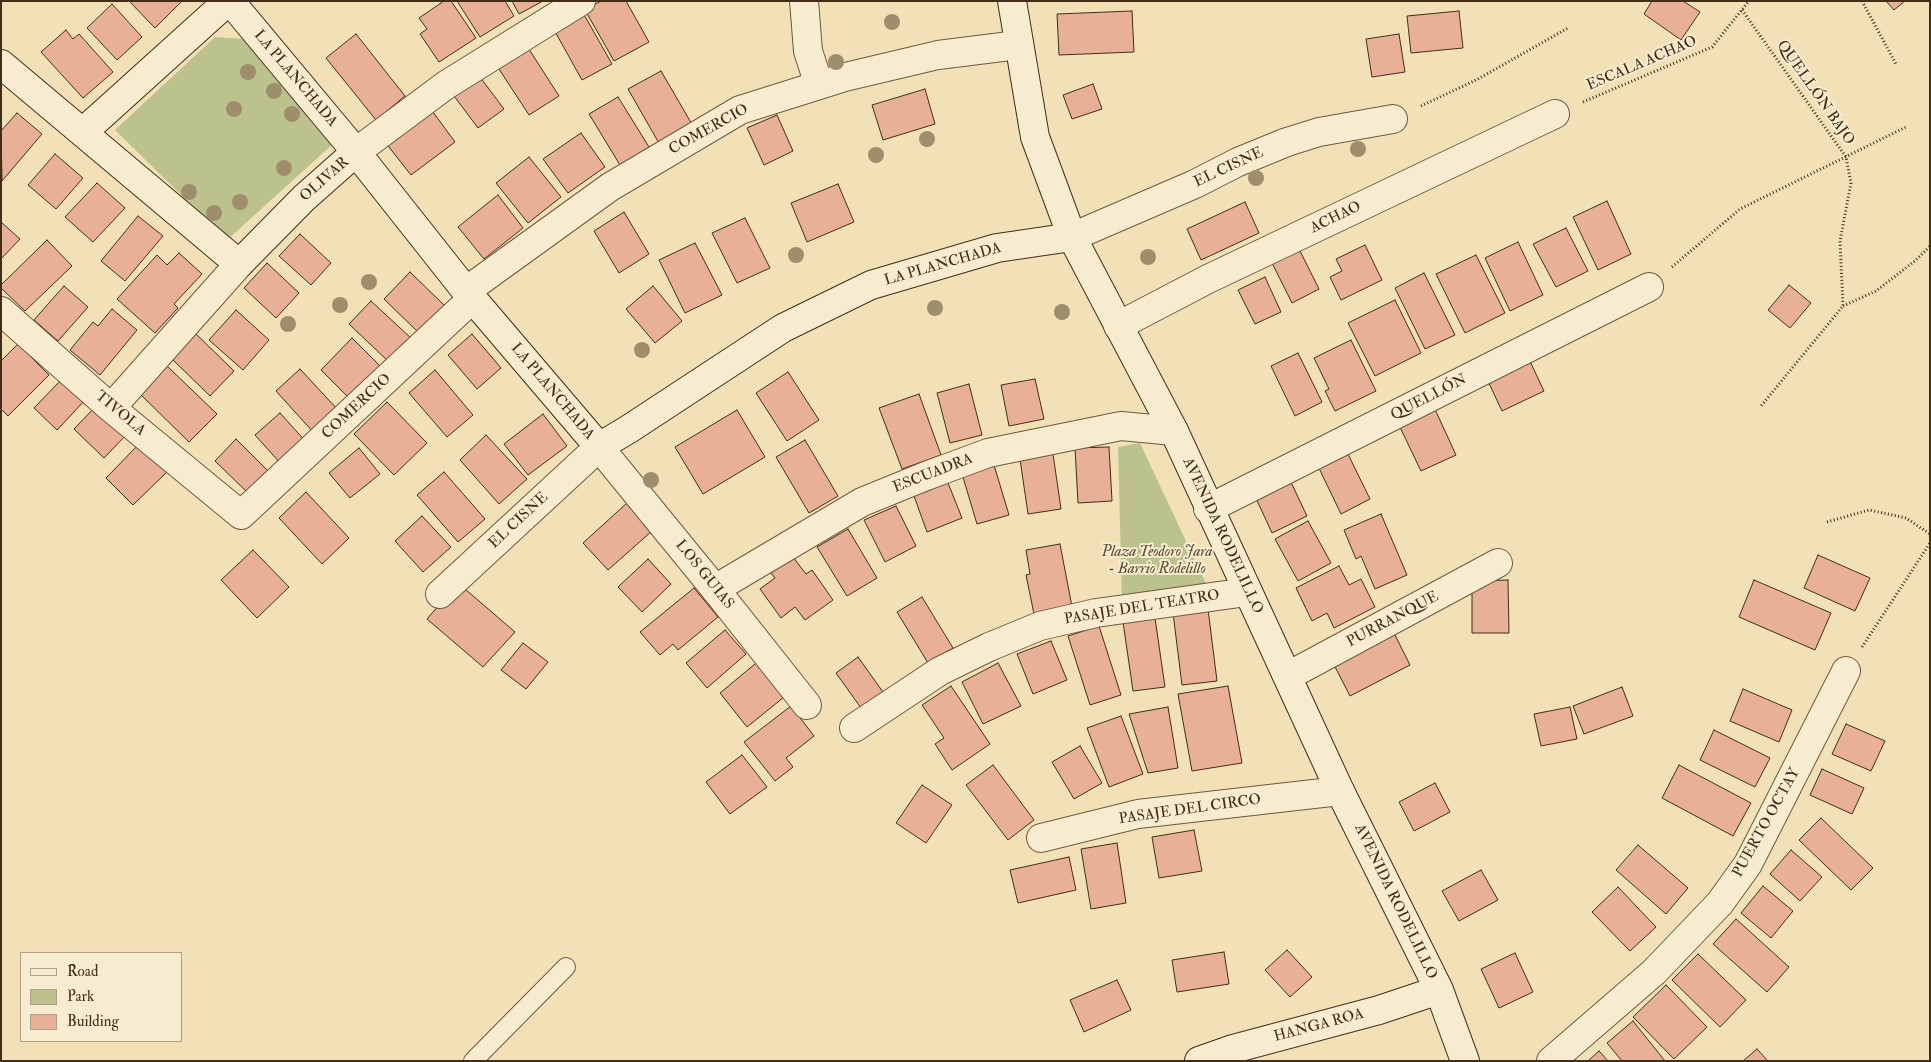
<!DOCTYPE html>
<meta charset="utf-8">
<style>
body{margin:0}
#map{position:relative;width:1931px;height:1062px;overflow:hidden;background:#f2e1b6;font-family:"IM FELL Double Pica",serif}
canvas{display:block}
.frame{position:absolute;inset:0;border:2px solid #422d19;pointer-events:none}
.legend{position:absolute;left:20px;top:952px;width:162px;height:90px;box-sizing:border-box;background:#f7ecd0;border:1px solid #afa087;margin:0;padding:6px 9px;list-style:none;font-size:15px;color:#422d19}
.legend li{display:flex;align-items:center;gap:10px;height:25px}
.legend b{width:25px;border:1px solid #afa087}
</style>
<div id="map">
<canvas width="1931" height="1062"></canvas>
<div class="frame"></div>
<ul class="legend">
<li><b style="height:6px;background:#f7ecd0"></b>Road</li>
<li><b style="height:14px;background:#bcc28d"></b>Park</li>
<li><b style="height:14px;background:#e8b096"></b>Building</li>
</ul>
</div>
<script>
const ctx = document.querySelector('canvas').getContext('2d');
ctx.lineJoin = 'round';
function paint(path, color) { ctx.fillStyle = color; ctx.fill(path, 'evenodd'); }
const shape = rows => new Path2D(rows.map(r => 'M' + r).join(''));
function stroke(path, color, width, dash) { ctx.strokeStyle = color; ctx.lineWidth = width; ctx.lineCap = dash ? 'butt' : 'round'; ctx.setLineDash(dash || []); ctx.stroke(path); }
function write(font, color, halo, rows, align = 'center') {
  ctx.font = font + ' "IM FELL Double Pica",serif'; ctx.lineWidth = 4; ctx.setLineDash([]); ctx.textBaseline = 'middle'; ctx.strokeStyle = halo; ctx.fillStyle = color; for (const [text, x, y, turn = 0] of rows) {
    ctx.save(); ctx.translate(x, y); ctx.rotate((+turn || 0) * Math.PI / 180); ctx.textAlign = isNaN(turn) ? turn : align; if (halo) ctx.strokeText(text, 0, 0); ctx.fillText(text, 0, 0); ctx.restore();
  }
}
paint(shape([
 [215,37,245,39,334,143,227,240,115,130],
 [1140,443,1209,590,1122,603,1118,447]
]), '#bcc28d');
const building = shape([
 [129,1,182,1,155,28,129,1],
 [444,1,451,1,476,38,439,62,420,34,427,29,419,18,444,1],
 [457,1,505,1,514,16,480,37,457,1],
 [512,1,543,1,519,14,512,1],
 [601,1,626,1,649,42,614,61,585,10,601,1],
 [1652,1,1683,1,1700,12,1681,40,1644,14,1652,1],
 [1886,1,1905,1,1894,10,1886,1],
 [112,4,142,37,117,60,87,28,112,4],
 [582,11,612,64,582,80,553,28,582,11],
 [1132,11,1134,52,1059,55,1057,14,1132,11],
 [1459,11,1463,48,1411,53,1407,16,1459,11],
 [66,30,73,39,79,34,113,72,83,98,41,52,66,30],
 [356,34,405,96,376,120,326,58,356,34],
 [1399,34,1405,72,1372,77,1366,39,1399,34],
 [525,43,559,96,529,115,495,63,525,43],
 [661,71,693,126,660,145,628,89,661,71],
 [477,73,504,109,478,128,451,92,477,73],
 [1093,84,1102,109,1072,119,1063,95,1093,84],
 [925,89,935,124,883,140,872,105,925,89],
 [618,97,649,147,620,165,589,114,618,97],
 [430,108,455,142,411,175,385,142,430,108],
 [17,113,42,134,2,181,1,131,17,113],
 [777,115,793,151,764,165,747,128,777,115],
 [581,133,605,167,568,193,543,159,581,133],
 [55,154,83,178,56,209,28,185,55,154],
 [529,157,561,197,528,223,496,183,529,157],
 [97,183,125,208,93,242,65,217,97,183],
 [838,184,854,222,807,242,791,203,838,184],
 [498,195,523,228,484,259,458,227,498,195],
 [1607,201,1631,254,1598,270,1573,217,1607,201],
 [1245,202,1259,233,1201,260,1187,229,1245,202],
 [624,212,649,254,619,273,594,231,624,212],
 [138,216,163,236,125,281,101,261,138,216],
 [745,218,770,268,737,283,712,233,745,218],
 [1,222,20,239,1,259,1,222],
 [1566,228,1588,271,1556,287,1533,244,1566,228],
 [300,234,331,263,311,285,279,256,300,234],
 [47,240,72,266,25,311,1,288,1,285,47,240],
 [1518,242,1543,295,1510,311,1485,258,1518,242],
 [695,243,722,295,685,313,659,260,695,243],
 [1365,245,1382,280,1341,300,1330,277,1342,271,1336,259,1365,245],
 [1298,247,1319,289,1292,303,1271,261,1298,247],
 [179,253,202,274,174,304,178,308,155,333,117,299,157,255,167,265,179,253],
 [1476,255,1505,313,1465,333,1436,274,1476,255],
 [267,263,299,293,276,318,244,288,267,263],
 [410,272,445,306,419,333,384,299,410,272],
 [1424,273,1455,335,1425,349,1395,288,1424,273],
 [1265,277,1281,312,1255,324,1238,290,1265,277],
 [1789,285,1811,303,1790,328,1768,310,1789,285],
 [64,286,88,307,58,341,34,320,64,286],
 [653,286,682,321,655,343,626,309,653,286],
 [1395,300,1421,353,1375,376,1348,323,1395,300],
 [371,301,413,340,390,363,349,324,371,301],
 [112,309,137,330,100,375,70,350,93,322,98,326,112,309],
 [236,310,269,340,243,370,209,340,236,310],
 [194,332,234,371,210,396,170,357,194,332],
 [472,334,501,368,477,389,448,355,472,334],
 [352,338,382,368,350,399,321,370,352,338],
 [1351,340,1376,391,1335,411,1325,391,1329,389,1314,358,1351,340],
 [18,344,49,375,8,416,1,409,1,361,18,344],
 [1298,353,1322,402,1295,416,1271,366,1298,353],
 [1528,357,1544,391,1502,411,1486,377,1528,357],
 [166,365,217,414,189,442,139,393,166,365],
 [300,369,339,411,314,433,276,391,300,369],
 [435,370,473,415,447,437,409,393,435,370],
 [788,372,819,420,787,441,756,393,788,372],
 [64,377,87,398,57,430,34,408,64,377],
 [1035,379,1044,419,1009,426,1001,385,1035,379],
 [969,384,982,435,950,443,937,393,969,384],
 [919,394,941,455,902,469,879,408,919,394],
 [387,402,427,443,394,475,354,434,387,402],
 [98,404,128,433,104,458,74,429,98,404],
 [1433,405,1456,455,1421,471,1397,421,1433,405],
 [737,410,765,457,703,494,675,447,737,410],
 [280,413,307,443,282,465,255,435,280,413],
 [543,414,567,446,528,475,504,444,543,414],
 [486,435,527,479,499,504,460,460,486,435],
 [236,439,270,473,249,494,215,461,236,439],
 [805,440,838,496,809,513,776,457,805,440],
 [142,441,170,469,133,505,106,478,142,441],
 [1109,447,1112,501,1078,503,1075,448,1109,447],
 [359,448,380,474,350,498,329,473,359,448],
 [1346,450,1370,499,1341,514,1317,464,1346,450],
 [1053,454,1061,509,1028,514,1020,459,1053,454],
 [994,465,1009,515,977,524,962,474,994,465],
 [444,472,485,519,458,542,417,495,444,472],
 [1288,476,1307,516,1272,533,1253,492,1288,476],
 [948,483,962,518,927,532,914,496,948,483],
 [306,492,349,538,322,564,279,518,306,492],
 [627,503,652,531,608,570,583,543,627,503],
 [896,506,916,546,885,562,864,520,896,506],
 [1381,514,1407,575,1375,589,1361,556,1356,559,1344,530,1381,514],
 [422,516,451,547,423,572,395,541,422,516],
 [1308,521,1331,563,1298,581,1275,539,1308,521],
 [848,529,877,578,847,596,817,547,848,529],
 [1060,544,1073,612,1035,619,1026,575,1030,574,1026,550,1060,544],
 [253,550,289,587,257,618,221,580,253,550],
 [1818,555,1870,578,1855,611,1804,588,1818,555],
 [793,557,806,574,812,570,833,600,805,620,795,607,781,618,760,589,775,578,771,573,793,557],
 [648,559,671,584,642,612,618,587,648,559],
 [1339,566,1349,585,1361,579,1375,607,1334,628,1327,613,1312,621,1296,588,1339,566],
 [1508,580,1509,633,1472,633,1472,581,1508,580],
 [1754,580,1831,613,1815,650,1739,617,1754,580],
 [458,583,515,632,483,667,427,619,458,583],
 [694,588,718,617,678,650,673,644,660,655,640,632,694,588],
 [922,597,953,648,928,663,897,612,922,597],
 [1208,609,1217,681,1182,685,1173,613,1208,609],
 [1155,618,1165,687,1133,691,1123,622,1155,618],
 [1099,626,1121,695,1090,705,1068,636,1099,626],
 [1392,629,1410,665,1350,696,1332,661,1392,629],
 [725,630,746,654,707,688,686,663,725,630],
 [1051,641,1067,680,1033,694,1017,654,1051,641],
 [523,643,548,662,526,689,501,670,523,643],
 [858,657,883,692,861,708,836,673,858,657],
 [761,659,789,693,747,727,720,693,761,659],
 [998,663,1021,706,983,724,962,682,998,663],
 [951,686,990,744,952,770,935,744,944,738,922,705,951,686],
 [1228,686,1242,763,1192,771,1178,694,1228,686],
 [1622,687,1633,716,1584,734,1573,706,1622,687],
 [1743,689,1792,710,1779,742,1730,721,1743,689],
 [791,706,814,736,786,758,793,767,775,781,744,742,791,706],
 [1168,707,1178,768,1148,773,1129,714,1168,707],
 [1570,707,1577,739,1541,746,1534,714,1570,707],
 [1121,716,1143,774,1109,787,1087,728,1121,716],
 [1846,724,1885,741,1871,771,1832,754,1846,724],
 [1714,730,1770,758,1755,787,1700,760,1714,730],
 [1080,746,1102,783,1074,799,1052,762,1080,746],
 [742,755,767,787,730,814,706,782,742,755],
 [993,765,1034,820,1008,840,966,785,993,765],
 [1679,765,1751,803,1733,836,1662,798,1679,765],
 [1822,769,1864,788,1852,814,1810,795,1822,769],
 [1435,783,1450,812,1414,831,1399,802,1435,783],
 [922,785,952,805,926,843,896,823,922,785],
 [1821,818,1873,868,1851,890,1799,840,1821,818],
 [1194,830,1202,871,1159,878,1152,837,1194,830],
 [1117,843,1126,903,1091,909,1081,849,1117,843],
 [1638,845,1688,888,1666,914,1616,870,1638,845],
 [1791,850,1822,877,1800,901,1770,874,1791,850],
 [1069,857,1076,890,1018,903,1010,870,1069,857],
 [1481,870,1498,900,1459,921,1442,891,1481,870],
 [1763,886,1793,911,1771,938,1741,913,1763,886],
 [1618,887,1656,927,1630,951,1592,912,1618,887],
 [1736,919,1789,967,1767,992,1713,944,1736,919],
 [1287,950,1312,977,1290,997,1265,970,1287,950],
 [1224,952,1229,984,1177,992,1172,960,1224,952],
 [1515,953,1533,992,1499,1008,1481,969,1515,953],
 [1698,954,1746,1000,1720,1027,1672,980,1698,954],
 [1117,980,1131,1010,1084,1032,1070,1000,1117,980],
 [1666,985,1707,1027,1674,1059,1633,1017,1666,985],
 [1633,1021,1665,1061,1622,1061,1607,1043,1633,1021],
 [1757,1049,1768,1061,1743,1061,1757,1049],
 [1599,1051,1608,1061,1588,1061,1599,1051]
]);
paint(building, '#e8b096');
stroke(building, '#422d19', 1);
const lane = shape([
 [473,1061,566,967]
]);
const street = shape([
 [804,1,808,51,819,85],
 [356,152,446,85,581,1],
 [1072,237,1195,184,1238,162,1287,142,1319,132,1393,119],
 [466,291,610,187,740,110,845,77,938,55,1018,45],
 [1,311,111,408,241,515,473,298],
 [1118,326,1208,279,1555,114],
 [111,408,239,264],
 [1208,509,1649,287],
 [715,589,862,502,926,476,988,453,1121,426,1174,431],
 [440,594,599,447,715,589,807,705],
 [1288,676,1498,563],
 [854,728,940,671,989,647,1040,626,1096,613,1247,592],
 [1041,838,1138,814,1340,791],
 [1551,1061,1654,972,1720,903,1748,864,1846,671]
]);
const secondary = shape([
 [230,1,356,152,466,291,599,447,629,429,783,328,871,285,997,248,1072,237],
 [1012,1,1035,137,1072,237,1174,431,1340,791,1439,990,1465,1061],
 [1,64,239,264,304,198,356,152],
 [83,132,228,1],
 [1199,1061,1233,1049,1379,1010,1439,990]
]);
stroke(lane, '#6e5a40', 20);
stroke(street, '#6e5a40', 30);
stroke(secondary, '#422d19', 30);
stroke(shape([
 [1862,1,1896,64],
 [1742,10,1846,157,1851,183,1840,241,1843,306,1761,406],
 [1583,102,1712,47,1749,1],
 [1421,106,1478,79,1568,28],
 [1672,267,1740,209,1906,127],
 [1843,306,1876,291,1916,260,1930,246],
 [1827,522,1869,510,1906,518,1930,534],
 [1862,647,1930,543]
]), '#422d19', 3, [1, 2.5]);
stroke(lane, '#f7ecd0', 18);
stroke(street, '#f7ecd0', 28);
stroke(secondary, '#f7ecd0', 28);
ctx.fillStyle = '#9e8e6c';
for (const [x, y] of [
 [892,22],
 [836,62],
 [248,72],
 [274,91],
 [234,109],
 [292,114],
 [927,139],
 [1358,149],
 [876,155],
 [284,168],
 [1256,178],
 [189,192],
 [240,202],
 [214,213],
 [796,255],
 [1148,257],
 [369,282],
 [340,305],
 [935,308],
 [1062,312],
 [288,324],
 [642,350],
 [651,480]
]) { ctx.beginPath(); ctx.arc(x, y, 8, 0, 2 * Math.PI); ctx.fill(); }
write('15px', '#422d19', '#f7ecd0', [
 ["ESCALA ACHAO",1642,64,-23],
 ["LA PLANCHADA",295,79,50],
 ["QUELLÓN BAJO",1815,93,55],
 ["COMERCIO",709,130,-29],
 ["EL CISNE",1229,168,-25],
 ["OLIVAR",325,180,-41],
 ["ACHAO",1336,218,-26],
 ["LA PLANCHADA",943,265,-16],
 ["LA PLANCHADA",552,392,50],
 ["QUELLÓN",1429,398,-27],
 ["COMERCIO",357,407,-43],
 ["TIVOLA",120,414,40],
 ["ESCUADRA",933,474,-21],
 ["EL CISNE",519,521,-43],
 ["AVENIDA RODELILLO",1222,536,65],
 ["LOS GUIAS",704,575,51],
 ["PASAJE DEL TEATRO",1142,608,-9],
 ["PURRANQUE",1393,620,-28],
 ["PASAJE DEL CIRCO",1190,810,-8],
 ["PUERTO OCTAY",1767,823,-61],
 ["AVENIDA RODELILLO",1395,902,64],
 ["HANGA ROA",1319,1026,-15]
]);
write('italic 15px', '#5a4b30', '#f7ecd0', [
 ["Plaza Teodoro Jara",1157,553],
 ["- Barrio Rodelillo",1157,570]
]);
</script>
